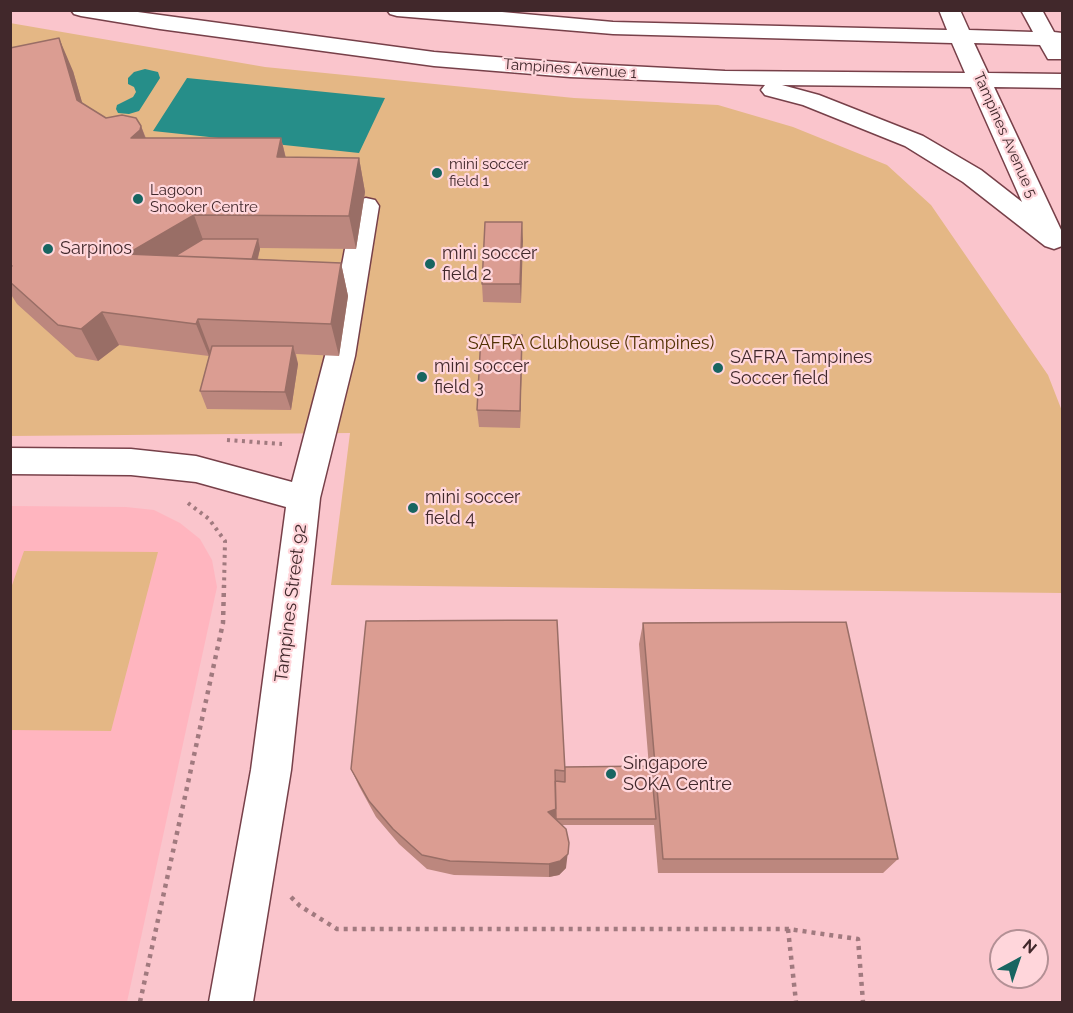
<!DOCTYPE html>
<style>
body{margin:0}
#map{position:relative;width:1073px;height:1013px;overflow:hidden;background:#fac5cc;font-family:Raleway,sans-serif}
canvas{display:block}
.frame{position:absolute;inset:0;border:12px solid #41282b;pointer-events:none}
.north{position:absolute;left:989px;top:929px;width:60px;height:60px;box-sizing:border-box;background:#ffd6db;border:2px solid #b39095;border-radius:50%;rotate:40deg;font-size:16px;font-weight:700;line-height:24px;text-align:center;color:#41282b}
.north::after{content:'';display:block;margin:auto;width:21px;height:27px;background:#186561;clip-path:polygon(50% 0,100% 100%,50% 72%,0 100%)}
</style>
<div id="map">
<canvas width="1073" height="1013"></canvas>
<div class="frame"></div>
<div class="north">N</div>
</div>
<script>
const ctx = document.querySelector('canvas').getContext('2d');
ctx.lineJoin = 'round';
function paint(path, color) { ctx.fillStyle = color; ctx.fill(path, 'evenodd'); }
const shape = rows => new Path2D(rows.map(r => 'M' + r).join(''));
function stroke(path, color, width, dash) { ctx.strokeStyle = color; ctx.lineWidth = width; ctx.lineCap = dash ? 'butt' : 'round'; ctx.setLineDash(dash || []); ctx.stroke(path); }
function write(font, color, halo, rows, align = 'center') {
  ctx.font = font + ' Raleway,sans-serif'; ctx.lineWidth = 4.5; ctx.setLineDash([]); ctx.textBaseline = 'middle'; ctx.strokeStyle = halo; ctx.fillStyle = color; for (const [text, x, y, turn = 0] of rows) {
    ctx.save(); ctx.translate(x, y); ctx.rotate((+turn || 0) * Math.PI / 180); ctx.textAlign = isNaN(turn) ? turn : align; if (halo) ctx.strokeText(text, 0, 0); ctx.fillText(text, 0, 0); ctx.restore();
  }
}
paint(shape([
 [11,506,126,507,154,510,180,523,200,539,212,560,217,587,127,1002,11,1002]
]), '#ffb5bf');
paint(shape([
 [10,23,265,67,574,98,718,105,793,127,887,165,931,205,1048,375,1062,411,1062,593,331,585,350,433,11,436],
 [24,551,158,552,111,731,11,730,11,588]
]), '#e4b785');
paint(shape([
 [145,69,158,72,160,78,139,111,129,114,118,113,116,109,117,105,133,97,136,92,134,87,128,84,128,78,134,72],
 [187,78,385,98,359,153,153,131]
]), '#268e89');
const minor = shape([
 [366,198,375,200,379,206,355,356,320,498,291,770,253,1002,209,1002,251,770,286,507,196,482,131,475,10,474,10,448,131,449,196,456,292,482,325,356,353,206,357,200,366,198]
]);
const major = shape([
 [71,10,123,10,434,52,570,63,725,71,965,73,952,43,613,34,397,16,390,14,387,10,480,10,613,22,947,30,939,10,960,10,969,30,1033,32,1021,10,1042,10,1054,32,1062,33,1062,59,1048,59,1040,45,974,43,988,73,1062,74,1062,88,994,87,1062,232,1062,246,1054,249,1045,246,963,182,905,146,803,105,765,95,761,90,765,85,570,77,434,66,160,29,81,16,74,14,71,10],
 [782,85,971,87,1022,202,981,170,923,136,819,95,782,85]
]);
stroke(minor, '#774049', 3);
stroke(major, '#774049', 3);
stroke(shape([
 [227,440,282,444],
 [188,503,209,519,225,541,224,587]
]), '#a17a7f', 4, [3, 4.5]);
stroke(shape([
 [291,897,300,906,337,929,788,929,858,939,863,1002],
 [788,929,796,1002],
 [140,1002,223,623,224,585]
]), '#a17a7f', 4.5, [4, 5]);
paint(minor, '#fff');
paint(major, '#fff');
paint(shape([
 [10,48,73,71,82,103,106,118,141,126,146,138,281,138,286,158,359,158,365,192,356,249,260,248,258,259,341,263,348,296,339,356,296,354,298,364,291,410,207,409,200,391,209,356,119,345,98,361,76,357,17,304,10,293],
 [522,222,521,303,483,302,482,284],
 [522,353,520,428,479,427,477,410],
 [643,623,898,859,883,873,658,873,654,825,562,825,566,868,559,875,549,877,454,875,427,869,399,844,376,817,359,786,351,769,649,767,639,644]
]), '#bc877e');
paint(shape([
 [59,38,73,71,91,133,77,100],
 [141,126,153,159,131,138],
 [281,138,289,172,277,157],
 [359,158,365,192,356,249,349,216],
 [194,215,206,248,139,277,127,254],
 [522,222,523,241,521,303,520,284],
 [258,239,260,249,249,291,246,282],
 [341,263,348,296,339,356,331,324],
 [102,312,119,345,98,361,81,329],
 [198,319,210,351,209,356,196,324],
 [522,335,522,353,520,428,520,411],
 [293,346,298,364,291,410,285,392],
 [556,809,555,825,548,812],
 [569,843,566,868,559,875,549,877,549,864]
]), '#996e66');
const building = shape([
 [59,38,77,100,106,118,122,115,136,118,141,126,140,130,131,138,281,138,277,157,359,158,349,216,194,215,127,254,341,263,331,324,198,319,196,324,102,312,81,329,58,325,10,282,10,266,12,266,10,265,10,48,59,38],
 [485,222,522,222,520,284,482,284,485,222],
 [203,239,258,239,252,259,175,256,203,239],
 [481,335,522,335,520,411,477,410,481,335],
 [212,346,293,346,285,392,200,391,212,346],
 [557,620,565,771,555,770,556,809,548,812,566,829,569,843,568,854,560,861,549,864,450,861,422,855,393,829,369,801,351,769,366,621,557,620],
 [846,622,898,859,663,859,643,623,846,622],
 [651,766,656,819,556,819,555,781,565,782,565,767,651,766]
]);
paint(building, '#db9d92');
stroke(building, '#996e66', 1.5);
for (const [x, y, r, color] of [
 [437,173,6,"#186561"],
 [138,199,6,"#186561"],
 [48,249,6,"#186561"],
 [430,264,6,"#186561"],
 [718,368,6,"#186561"],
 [422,377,6,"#186561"],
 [413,508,6,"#186561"],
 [611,774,6,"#186561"]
]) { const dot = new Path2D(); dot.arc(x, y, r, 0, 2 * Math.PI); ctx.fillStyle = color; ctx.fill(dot); stroke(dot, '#ffd6db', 2); }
write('15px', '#41282b', '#ffd6db', [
 ["Tampines Avenue 1",570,69,4],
 ["Tampines Avenue 5",1005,135,66]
]);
write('15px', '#41282b', '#ffd6db', [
 ["mini soccer",449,164],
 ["field 1",449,181],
 ["Lagoon",150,190],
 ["Snooker Centre",150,207]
], 'left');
write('18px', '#41282b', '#ffd6db', [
 ["Sarpinos",60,249],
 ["mini soccer",442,254],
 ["field 2",442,275],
 ["SAFRA Tampines",730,358],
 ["Soccer field",730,379],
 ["mini soccer",434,367],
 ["field 3",434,388],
 ["mini soccer",425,498],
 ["field 4",425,519],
 ["Singapore",623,764],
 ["SOKA Centre",623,785]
], 'left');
write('18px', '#523204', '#ffd6db', [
 ["SAFRA Clubhouse (Tampines)",591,344]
]);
write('18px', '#41282b', '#ffd6db', [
 ["Tampines Street 92",291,603,-83]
]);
</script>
